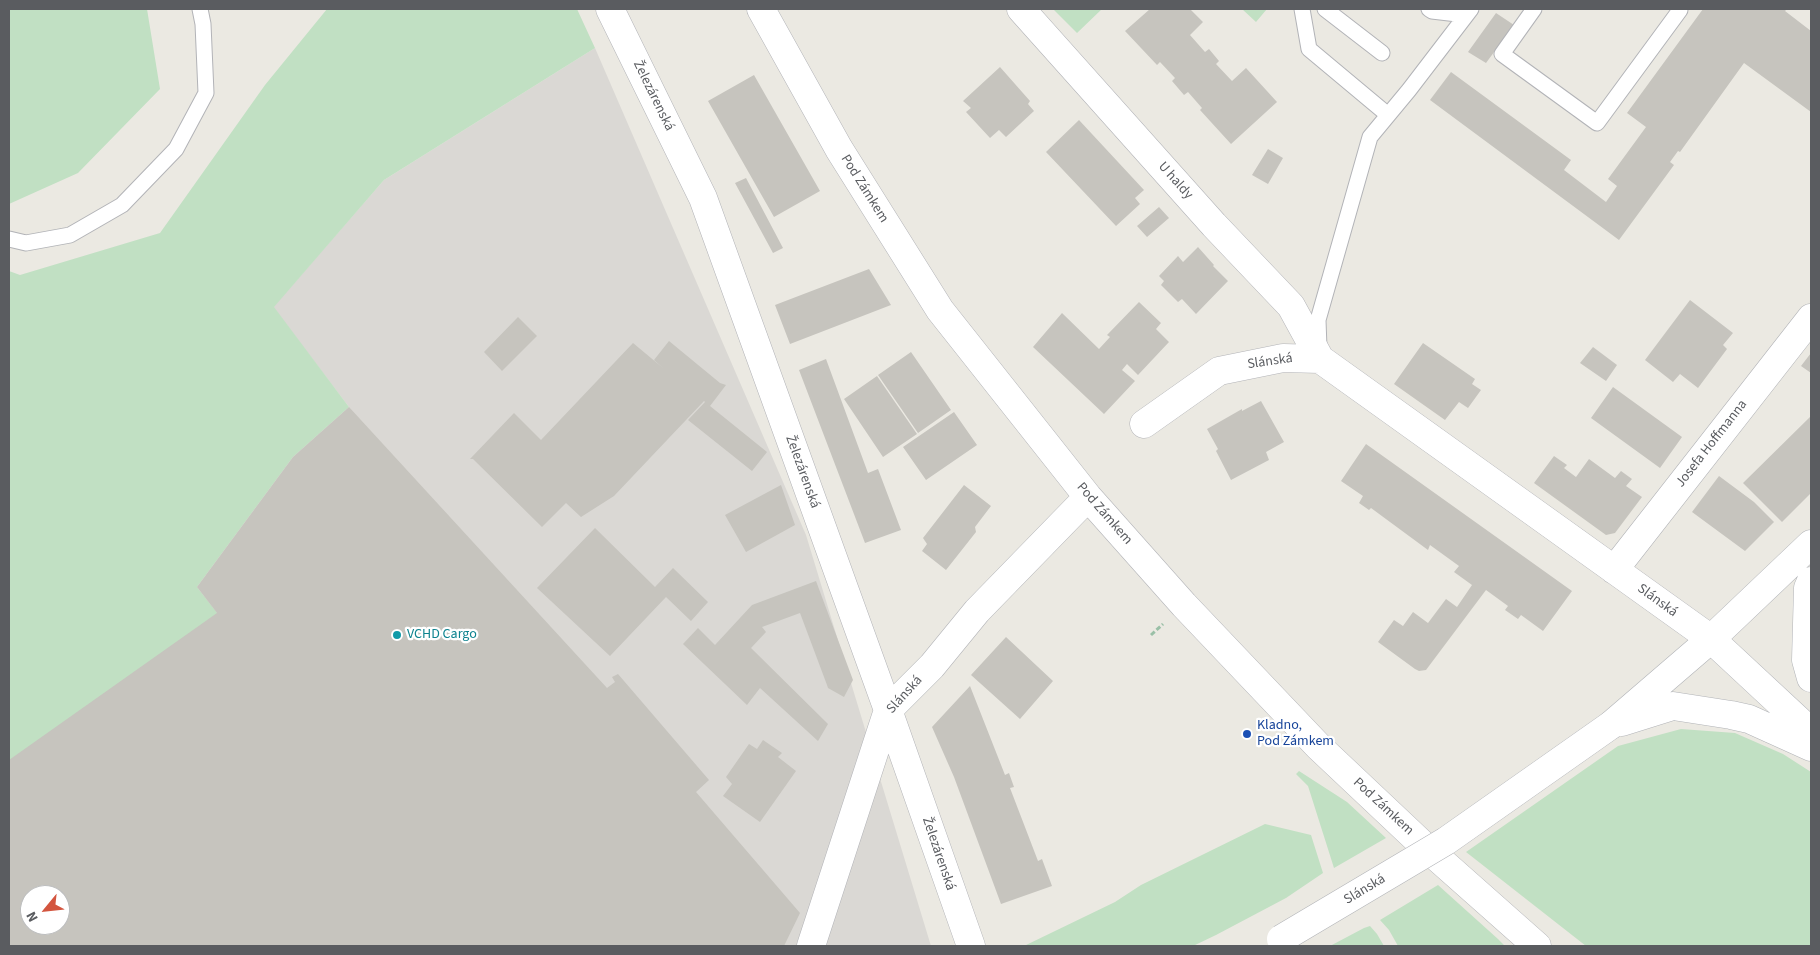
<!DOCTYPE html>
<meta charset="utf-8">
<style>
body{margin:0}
#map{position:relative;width:1820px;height:955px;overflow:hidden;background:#ebe9e2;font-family:"Source Sans 3",sans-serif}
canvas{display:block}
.frame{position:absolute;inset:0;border:10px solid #5a5c60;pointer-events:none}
.north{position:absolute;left:20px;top:885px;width:50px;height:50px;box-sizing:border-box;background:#fff;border:1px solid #bdbebf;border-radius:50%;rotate:242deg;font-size:14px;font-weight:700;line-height:20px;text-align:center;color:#5a5c60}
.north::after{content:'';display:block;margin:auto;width:18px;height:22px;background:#d3553f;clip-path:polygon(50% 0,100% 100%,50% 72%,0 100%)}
</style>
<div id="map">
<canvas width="1820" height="955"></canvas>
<div class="frame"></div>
<div class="north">N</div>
</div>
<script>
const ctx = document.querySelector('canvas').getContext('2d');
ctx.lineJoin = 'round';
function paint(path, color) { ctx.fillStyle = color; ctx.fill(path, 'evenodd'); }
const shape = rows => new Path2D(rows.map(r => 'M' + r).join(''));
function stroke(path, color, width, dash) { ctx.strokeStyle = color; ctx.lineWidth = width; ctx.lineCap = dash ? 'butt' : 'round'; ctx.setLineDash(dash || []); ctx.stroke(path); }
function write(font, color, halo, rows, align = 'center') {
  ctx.font = font + ' "Source Sans 3",sans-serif'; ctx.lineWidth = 4.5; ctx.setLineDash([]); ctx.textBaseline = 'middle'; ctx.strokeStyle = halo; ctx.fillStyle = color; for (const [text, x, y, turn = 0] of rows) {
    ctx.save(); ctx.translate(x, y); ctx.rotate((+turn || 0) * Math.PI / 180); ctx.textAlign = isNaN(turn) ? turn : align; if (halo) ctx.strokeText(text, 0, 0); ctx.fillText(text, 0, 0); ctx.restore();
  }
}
paint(shape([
 [595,48,806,535,931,946,478,946,197,587,293,457,349,407,273,307,384,180]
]), '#dad8d4');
paint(shape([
 [9,9,147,9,160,89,78,173,9,204],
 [327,9,577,9,595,48,384,180,274,307,349,407,293,457,197,587,478,946,9,946,9,271,20,275,160,233,265,85],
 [30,895,60,895,60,925,30,925],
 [1053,9,1102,9,1077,33],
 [1242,9,1267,9,1256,22],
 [1681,729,1735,733,1783,754,1811,772,1811,946,1586,946,1466,852,1618,746],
 [1299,771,1347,802,1386,838,1334,868,1308,786,1296,774],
 [1265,824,1311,835,1323,873,1286,898,1216,935,1193,946,1024,946,1115,902,1141,885],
 [1438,885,1498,939,1505,946,1398,946,1389,930,1380,920],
 [1370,926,1377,934,1384,946,1330,946,1364,928]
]), '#c1e0c3');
paint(shape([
 [1150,9,1190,9,1203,22,1190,35,1205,52,1209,49,1219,61,1216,64,1232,81,1246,68,1277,102,1231,144,1200,110,1202,108,1188,92,1184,95,1172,81,1175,78,1160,62,1157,65,1125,31],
 [1703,9,1787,9,1785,11,1811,31,1811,112,1744,63,1680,152,1678,151,1670,162,1674,165,1619,240,1430,100,1451,72,1571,160,1564,170,1606,202,1617,186,1608,179,1646,127,1627,113],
 [1496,13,1514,25,1486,63,1468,52],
 [1000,67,1030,101,1028,104,1034,111,1006,137,999,130,990,138,966,112,971,108,963,101],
 [754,75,820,191,774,217,708,101],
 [1079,120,1144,190,1135,198,1140,204,1116,226,1046,152],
 [1268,149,1283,158,1268,184,1252,175],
 [746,178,783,248,773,253,735,183],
 [1159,207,1169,218,1147,237,1137,226],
 [1198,247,1214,265,1213,266,1228,281,1196,314,1182,299,1178,302,1161,285,1164,281,1159,276,1178,256,1183,262],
 [869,269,891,305,790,344,775,305],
 [1690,300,1733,333,1723,345,1727,349,1698,388,1680,374,1673,382,1645,360],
 [1139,302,1161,323,1156,329,1169,342,1138,375,1127,364,1122,370,1135,381,1104,414,1033,347,1062,313,1099,349,1110,337,1107,335],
 [518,317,537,336,502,371,484,352],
 [669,341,720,383,726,385,710,406,767,452,752,471,688,420,705,402,704,401,614,496,581,517,566,503,542,527,473,459,470,459,514,413,541,440,633,343,663,368,654,360],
 [1423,343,1475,379,1472,384,1481,390,1468,408,1459,402,1445,420,1394,384],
 [1593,347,1617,365,1606,381,1580,363],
 [911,352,951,410,918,433,878,375],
 [1811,353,1811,373,1801,366],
 [826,359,868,473,878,469,901,530,865,543,799,370],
 [877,376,917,434,883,457,844,399],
 [1613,387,1682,437,1660,468,1591,418],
 [1261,401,1284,442,1266,452,1269,460,1231,480,1216,451,1218,449,1207,429,1242,409,1242,411],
 [349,407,607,688,615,682,612,677,618,674,709,780,696,792,800,913,784,946,9,946,9,760,217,613,197,587,293,457],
 [30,895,60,895,60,925,30,925],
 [954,412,977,445,926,480,903,447],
 [1811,416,1811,493,1782,522,1743,483],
 [1366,444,1572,591,1543,631,1521,615,1518,619,1505,610,1508,606,1486,590,1426,670,1419,671,1415,669,1378,642,1394,620,1403,626,1413,612,1428,623,1446,599,1457,607,1472,585,1454,572,1459,566,1430,545,1428,550,1371,508,1369,510,1359,503,1363,496,1341,481],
 [1554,456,1567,465,1564,468,1576,477,1589,459,1615,478,1621,471,1632,479,1626,486,1642,497,1615,533,1606,535,1534,483],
 [1719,476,1754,502,1774,522,1745,551,1692,512],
 [781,485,795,525,746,552,725,515],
 [964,485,991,506,975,527,976,532,946,570,922,551,927,544,923,538],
 [595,528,655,587,673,568,708,602,691,621,666,597,610,656,537,588],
 [816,581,853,680,844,697,828,688,827,685,800,613,762,627,766,632,751,648,828,724,818,741,760,688,747,705,683,644,698,628,715,645,752,605],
 [1006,637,1053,681,1020,719,971,675],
 [970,686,1005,775,1009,773,1014,787,1010,788,1038,861,1042,859,1052,886,1001,904,954,777,932,727],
 [763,740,782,753,778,757,796,771,760,822,723,796,732,784,726,777,749,744,757,749]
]), '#c6c4be');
const service = shape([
 [1302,9,1309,49,1388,115],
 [1325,9,1382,53],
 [1429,9,1432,11,1466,15],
 [1534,9,1502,54,1597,123,1680,10,1678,9],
 [9,239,26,243,70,235,122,205,176,149,206,93,203,24,200,9],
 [1319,348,1318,320,1370,137,1409,90,1471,9]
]);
const minor = shape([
 [610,9,703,198,888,710,971,946],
 [761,9,839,149,940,310,1088,497,1184,605,1319,747,1423,845,1537,946],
 [1021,9,1214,225,1291,306,1320,359],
 [1144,424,1219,371,1283,358,1320,359,1711,639],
 [1614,570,1811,318],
 [811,946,888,710,932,666,977,611,1088,497]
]);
const secondary = shape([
 [1811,581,1808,588,1806,660,1811,678],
 [1711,639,1811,732],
 [1622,722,1673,706,1731,715,1749,719,1811,747],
 [1611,725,1711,639,1811,544]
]);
stroke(service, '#b2b3b7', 17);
stroke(minor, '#b2b3b7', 29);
stroke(secondary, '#b1b3b7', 29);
stroke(shape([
 [1151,635,1163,624]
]), '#9ac0a7', 3, [5, 2.5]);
stroke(service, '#fff', 15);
stroke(minor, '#fff', 28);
stroke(secondary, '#fff', 28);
const secondaryBridge = shape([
 [1281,939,1446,841,1611,725]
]);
stroke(secondaryBridge, '#b1b3b7', 29, []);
stroke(secondaryBridge, '#fff', 28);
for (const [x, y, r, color] of [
 [397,635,5,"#0f9aa8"],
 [1247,734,5,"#1a4fb4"]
]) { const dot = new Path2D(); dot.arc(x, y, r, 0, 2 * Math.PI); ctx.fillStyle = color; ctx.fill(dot); stroke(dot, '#fff', 2); }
write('14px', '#5a5c60', '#fff', [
 ["Železárenská",653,96,64],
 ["U haldy",1175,181,48],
 ["Pod Zámkem",864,189,58],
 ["Slánská",1270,362,-8],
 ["Josefa Hoffmanna",1712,444,-52],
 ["Železárenská",802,472,70],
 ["Pod Zámkem",1104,514,49],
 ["Slánská",1657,601,36],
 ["Slánská",905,695,-48],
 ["Pod Zámkem",1383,807,43],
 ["Železárenská",938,854,71],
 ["Slánská",1365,890,-31]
]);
write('14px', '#0d838f', '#fff', [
 ["VCHD Cargo",407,635]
], 'left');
write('14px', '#164399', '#fff', [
 ["Kladno,",1257,726],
 ["Pod Zámkem",1257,742]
], 'left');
</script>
